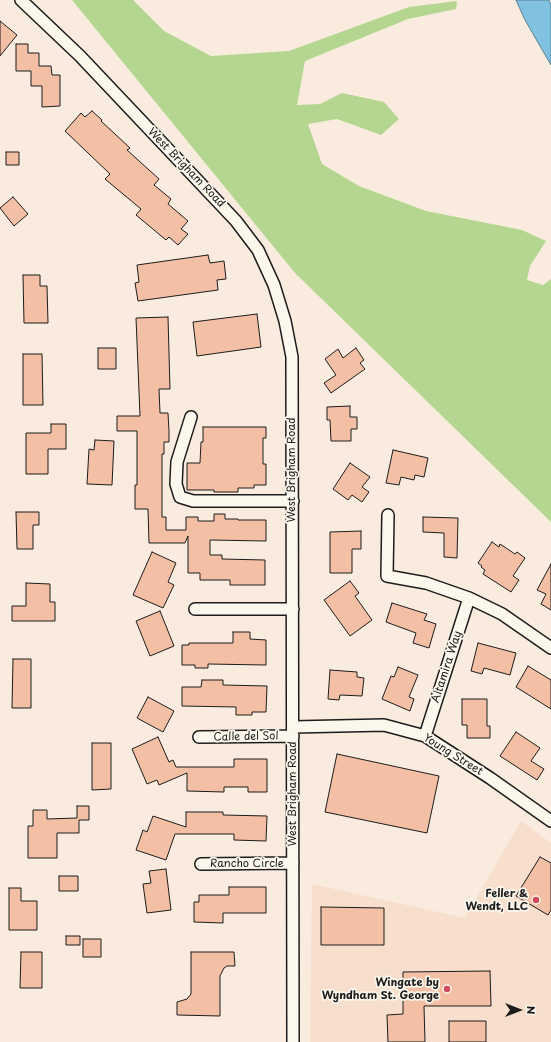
<!DOCTYPE html>
<style>
body{margin:0}
#map{position:relative;width:551px;height:1042px;overflow:hidden;background:#f9ecde;font-family:"Playpen Sans",sans-serif}
canvas{display:block}
.north{position:absolute;left:499px;top:990px;width:40px;height:40px;-webkit-text-stroke:3px #fbf7ec;paint-order:stroke;rotate:90deg;font-size:11px;font-weight:700;line-height:16px;text-align:center;color:#1c1c1c}
.north::after{content:'';display:block;margin:auto;width:14px;height:18px;background:#1c1c1c;clip-path:polygon(50% 0,100% 100%,50% 72%,0 100%)}
</style>
<div id="map">
<canvas width="551" height="1042"></canvas>
<div class="north">N</div>
</div>
<script>
const ctx = document.querySelector('canvas').getContext('2d');
ctx.lineJoin = 'round';
function paint(path, color) { ctx.fillStyle = color; ctx.fill(path, 'evenodd'); }
const shape = rows => new Path2D(rows.map(r => 'M' + r).join(''));
function stroke(path, color, width, dash) { ctx.strokeStyle = color; ctx.lineWidth = width; ctx.lineCap = dash ? 'butt' : 'round'; ctx.setLineDash(dash || []); ctx.stroke(path); }
function write(font, color, halo, rows, align = 'center') {
  ctx.font = font + ' "Playpen Sans",sans-serif'; ctx.lineWidth = 3.5; ctx.setLineDash([]); ctx.textBaseline = 'middle'; ctx.strokeStyle = halo; ctx.fillStyle = color; for (const [text, x, y, turn = 0] of rows) {
    ctx.save(); ctx.translate(x, y); ctx.rotate((+turn || 0) * Math.PI / 180); ctx.textAlign = isNaN(turn) ? turn : align; if (halo) ctx.strokeText(text, 0, 0); ctx.fillText(text, 0, 0); ctx.restore();
  }
}
paint(shape([
 [521,821,551,843,551,1042,310,1042,312,884,465,918]
]), '#f7decd');
paint(shape([
 [72,0,133,0,164,31,211,56,289,51,409,7,457,1,456,9,408,19,305,61,297,105,320,104,342,93,384,102,399,119,381,135,337,119,308,124,322,164,359,186,426,211,522,230,546,241,530,266,527,280,543,285,551,279,551,522,295,273]
]), '#b5d690');
const water = shape([
 [516,0,549,0,551,5,551,65,525,20,516,0]
]);
paint(water, '#81c2e1');
stroke(water, '#598092', 1);
const building = shape([
 [0,21,17,35,0,56,0,21],
 [16,44,28,44,28,53,39,53,39,66,51,66,52,75,60,75,60,106,42,107,42,86,31,86,31,71,16,71,16,44],
 [92,111,102,120,101,121,130,148,127,150,159,179,154,185,171,199,168,204,188,221,181,229,188,234,178,245,169,237,166,240,136,215,141,209,105,179,110,174,65,131,81,113,85,117,92,111],
 [6,152,19,152,19,165,6,165,6,152],
 [13,197,28,214,14,226,0,208,13,197],
 [208,255,210,263,224,261,226,279,217,280,218,290,138,301,135,283,139,282,137,265,208,255],
 [23,275,40,275,40,286,47,286,48,323,24,323,23,275],
 [257,314,261,347,197,356,193,322,257,314],
 [168,317,170,389,159,389,160,413,168,413,169,431,169,442,164,442,164,454,162,454,162,517,166,517,166,530,186,530,186,517,198,517,198,521,214,521,214,514,225,514,225,519,238,519,238,520,266,520,266,541,210,540,210,555,222,555,222,559,265,560,265,585,230,585,230,580,200,580,200,573,188,573,188,536,185,543,149,543,148,509,135,509,135,485,137,485,137,431,117,431,117,416,140,416,136,318,168,317],
 [98,348,116,348,116,369,98,369,98,348],
 [356,348,364,360,360,363,365,369,331,393,324,383,336,375,325,359,338,349,343,358,356,348],
 [23,354,42,354,43,405,23,405,23,354],
 [350,406,350,417,357,417,357,429,351,429,351,441,331,441,330,420,327,420,327,407,350,406],
 [51,424,66,424,66,449,48,449,48,474,26,474,26,433,51,433,51,424],
 [203,427,266,427,266,438,263,438,263,464,266,464,266,485,254,485,254,488,238,488,238,492,214,492,214,490,187,490,187,463,200,463,201,442,203,442,203,427],
 [95,440,114,441,112,485,87,484,89,449,94,450,95,440],
 [393,450,428,458,424,477,415,475,414,480,401,477,399,485,386,483,393,450],
 [350,463,370,477,362,487,369,492,362,502,352,495,348,500,333,489,350,463],
 [16,512,39,512,39,525,33,525,33,549,17,549,16,512],
 [423,517,458,518,457,558,444,557,444,533,423,532,423,517],
 [361,531,361,549,352,549,352,573,330,573,330,532,361,531],
 [492,542,499,547,500,544,515,554,517,552,525,558,513,576,519,580,511,592,483,574,485,570,481,567,482,566,478,563,492,542],
 [152,552,176,563,168,582,174,585,163,608,133,595,152,552],
 [551,564,551,610,541,604,546,594,537,590,551,564],
 [350,581,359,593,355,596,372,620,350,636,324,600,350,581],
 [26,583,50,584,50,602,55,602,55,621,12,621,12,606,26,606,26,583],
 [392,603,427,614,424,620,436,624,429,648,413,643,416,633,386,622,392,603],
 [160,611,174,646,150,656,136,621,160,611],
 [233,632,250,632,250,639,266,640,266,665,208,664,208,668,195,668,195,665,182,665,182,645,189,645,189,643,233,643,233,632],
 [478,643,516,653,510,675,484,668,482,674,471,671,478,643],
 [13,659,31,659,31,708,12,708,13,659],
 [528,666,551,680,551,709,516,687,528,666],
 [398,667,418,675,409,697,414,699,410,711,382,699,391,676,394,677,398,667],
 [330,670,357,672,357,677,364,678,362,696,340,695,339,700,328,699,330,670],
 [202,680,223,680,223,685,267,686,266,712,252,712,252,715,236,715,236,707,182,706,182,687,201,687,202,680],
 [148,697,174,711,163,732,137,718,148,697],
 [462,699,487,699,487,726,490,726,490,738,467,738,467,725,462,725,462,699],
 [516,732,540,748,531,761,544,769,537,780,500,756,516,732],
 [158,737,169,762,173,760,176,767,234,767,234,759,267,759,267,792,248,792,248,787,224,787,224,792,187,791,187,773,159,785,157,780,147,784,132,749,158,737],
 [92,743,111,743,111,789,92,790,92,743],
 [337,754,439,776,427,833,325,812,337,754],
 [77,806,89,806,89,820,79,820,79,833,57,833,57,858,28,858,28,826,33,826,33,810,47,810,47,819,77,818,77,806],
 [186,812,223,812,223,815,267,816,266,841,234,840,234,834,175,834,166,860,136,850,143,830,147,832,153,816,186,827,186,812],
 [540,857,551,863,551,910,548,915,516,896,540,857],
 [166,869,171,910,147,913,143,884,151,883,149,871,166,869],
 [59,876,78,876,78,891,59,891,59,876],
 [229,887,266,887,266,913,223,913,223,923,194,922,194,902,199,902,199,895,229,895,229,887],
 [9,888,21,888,21,901,37,901,37,930,9,930,9,888],
 [321,907,384,908,384,945,321,945,321,907],
 [66,936,80,936,80,945,66,945,66,936],
 [83,939,101,939,101,957,83,957,83,939],
 [21,952,42,952,42,988,20,988,21,952],
 [191,952,234,952,235,966,227,966,224,968,220,976,220,1016,177,1015,177,1002,187,999,191,994,191,952],
 [490,971,491,1006,424,1006,425,1042,388,1042,387,1015,403,1014,403,972,490,971],
 [449,1021,486,1021,486,1042,449,1042,449,1021]
]);
paint(building, '#f3bfa5');
stroke(building, '#1c1c1c', 1);
const minor = shape([
 [21,0,80,56,236,221,258,250,274,285,285,321,292,357,293,1042],
 [191,417,177,462,176,484,180,497,193,501,293,501],
 [388,515,387,576,426,583,469,598,502,614,551,648],
 [195,609,293,609],
 [293,727,384,725,425,736,490,778,551,821],
 [425,736,469,598],
 [199,737,293,736],
 [201,864,293,863]
]);
stroke(minor, '#1c1c1c', 14);
stroke(minor, '#fbf7ec', 11);
for (const [x, y, r, color] of [
 [536,900,4,"#d1495b"],
 [447,989,4,"#d1495b"]
]) { const dot = new Path2D(); dot.arc(x, y, r, 0, 2 * Math.PI); ctx.fillStyle = color; ctx.fill(dot); stroke(dot, '#fbf7ec', 1.5); }
write('11px', '#1c1c1c', '#fbf7ec', [
 ["West Brigham Road",186,168,46],
 ["West Brigham Road",292,470,-90],
 ["Altamira Way",447,667,-72],
 ["Calle del Sol",246,737,-1],
 ["Young Street",453,755,32],
 ["West Brigham Road",293,794,-90],
 ["Rancho Circle",247,864]
]);
write('bold 11px', '#1c1c1c', '#fbf7ec', [
 ["Feller &",528,894],
 ["Wendt, LLC",528,907],
 ["Wingate by",439,983],
 ["Wyndham St. George",439,996]
], 'right');
</script>
